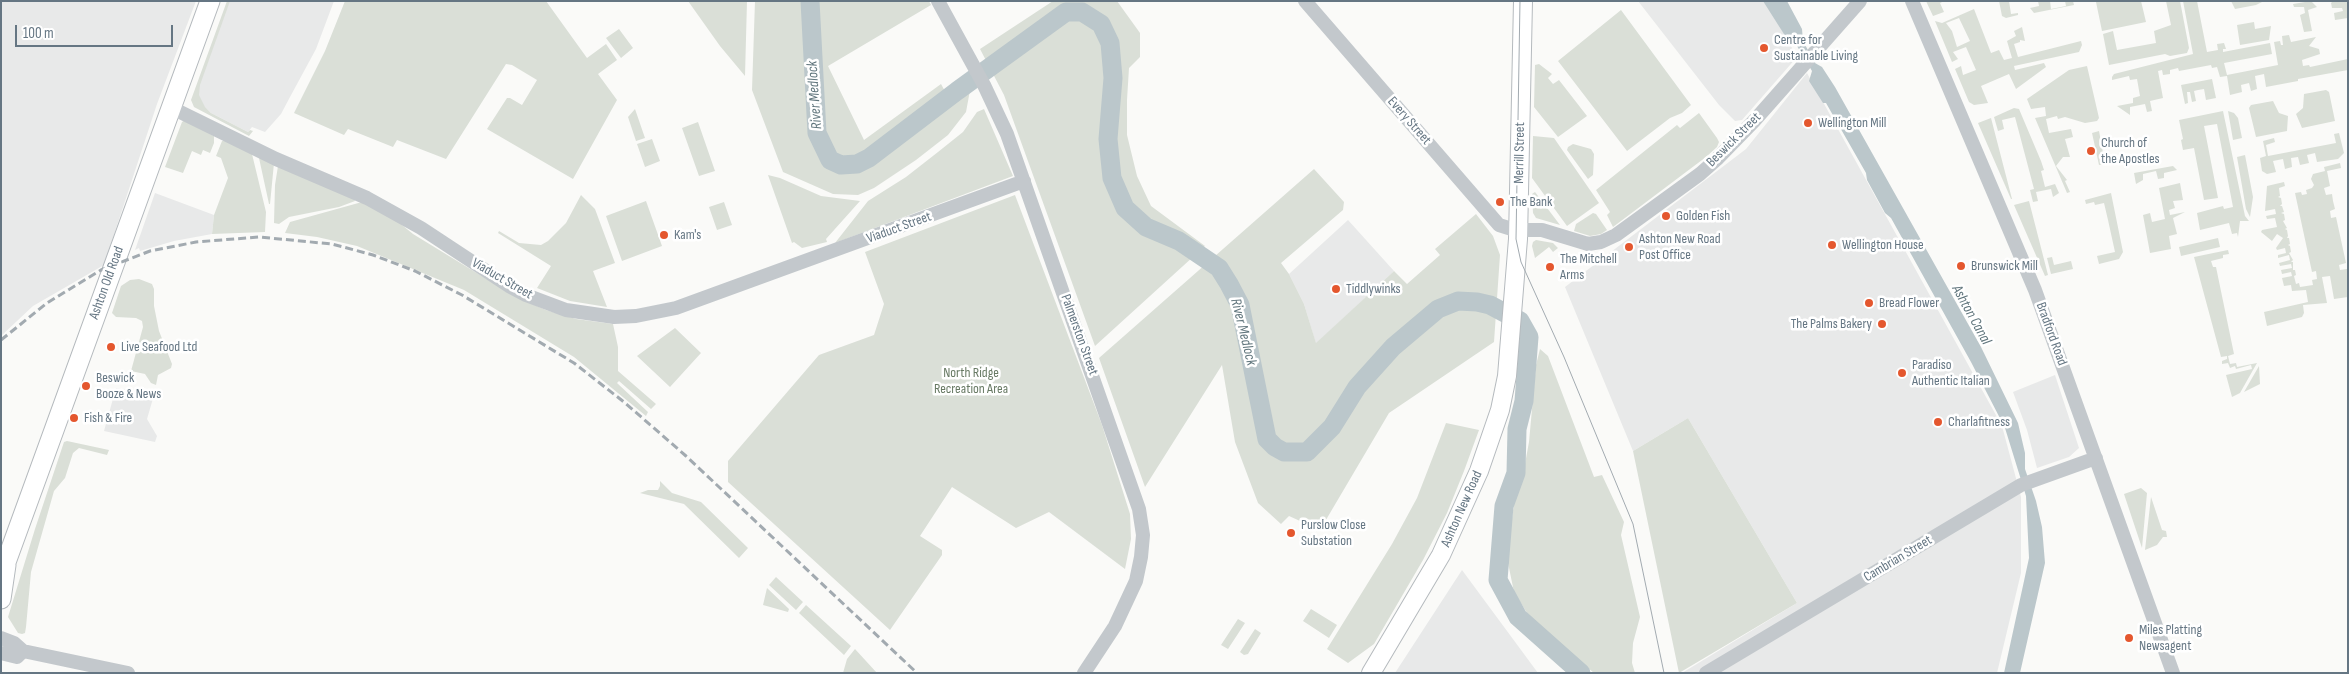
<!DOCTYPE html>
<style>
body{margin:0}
#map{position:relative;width:2349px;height:674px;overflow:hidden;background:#fafaf8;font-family:"Sofia Sans Condensed",sans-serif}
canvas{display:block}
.frame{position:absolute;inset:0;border:2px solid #657683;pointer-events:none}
.scale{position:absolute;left:15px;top:25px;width:158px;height:22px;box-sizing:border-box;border:2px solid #657683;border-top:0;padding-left:6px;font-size:15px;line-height:18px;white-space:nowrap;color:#657683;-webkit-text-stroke:4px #fff;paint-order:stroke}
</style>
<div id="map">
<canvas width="2349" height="674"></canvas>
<div class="frame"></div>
<div class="scale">100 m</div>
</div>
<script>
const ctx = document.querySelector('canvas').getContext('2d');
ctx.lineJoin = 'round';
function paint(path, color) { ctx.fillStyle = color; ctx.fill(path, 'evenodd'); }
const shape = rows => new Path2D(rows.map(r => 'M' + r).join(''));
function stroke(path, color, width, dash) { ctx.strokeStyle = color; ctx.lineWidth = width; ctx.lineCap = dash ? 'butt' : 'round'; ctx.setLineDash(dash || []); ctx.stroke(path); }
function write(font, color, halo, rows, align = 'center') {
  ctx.font = font + ' "Sofia Sans Condensed",sans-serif'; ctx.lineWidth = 5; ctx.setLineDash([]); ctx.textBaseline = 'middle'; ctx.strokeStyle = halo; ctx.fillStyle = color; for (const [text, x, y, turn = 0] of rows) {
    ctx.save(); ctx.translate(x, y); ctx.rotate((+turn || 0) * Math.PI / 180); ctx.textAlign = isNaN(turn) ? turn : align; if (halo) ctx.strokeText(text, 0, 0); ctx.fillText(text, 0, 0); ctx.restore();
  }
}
paint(shape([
 [1,1,196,1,157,104,104,265,33,306,1,336],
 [229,1,334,1,316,49,290,97,281,114,265,132,252,127,248,132,211,113,200,103,197,94,199,82],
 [1638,1,1766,1,1797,57,1742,120,1735,121,1719,105],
 [1807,73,2002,426,2021,497,2021,573,1997,673,1682,673,1797,603,1688,418,1633,451,1565,287,1746,149],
 [155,193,214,215,212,234,174,241,140,251,139,248,135,250],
 [1348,220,1394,271,1316,344,1304,304,1289,274],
 [2055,375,2079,448,2069,457,2037,468,2027,430,2013,392],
 [116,388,154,395,147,419,157,436,155,442,104,431],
 [1462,570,1538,673,1395,673]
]), '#e8e9e9');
paint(shape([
 [227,1,230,1,200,85,199,95,205,107,211,113,248,132,250,130,253,131,249,136,194,107,191,100],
 [345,1,546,1,587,58,606,44,617,60,598,74,617,100,573,179,487,129,507,98,510,98,522,105,537,80,512,65,506,64,446,159,397,140,393,147,348,129,344,135,294,113,325,51],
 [688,1,747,1,745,76,720,46],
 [755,1,802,1,812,132,826,164,850,169,878,159,886,145,933,116,971,85,966,112,948,135,916,160,874,188,858,195,833,194,783,172,752,90],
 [812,1,929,1,931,5,828,66,864,140,941,84,947,95,871,152,855,159,841,159,834,154,823,132],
 [1053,1,1117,1,1140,33,1140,57,1129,68,1127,100,1127,135,1137,176,1151,206,1205,246,1095,346,1004,95,980,49],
 [1926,1,1944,1,1940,3,1944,12,1933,16],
 [1999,1,2009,1,2011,14,2018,13,2018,15,2006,18,2002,16],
 [2038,1,2050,1,2051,9,2066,6,2065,1,2073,1,2074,5,2034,13,2030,8,2039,6],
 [2141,1,2146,22,2102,31,2096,2],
 [2166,1,2180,1,2189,48,2187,53,2170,56,2165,54,2109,65,2103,34,2113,31,2117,50,2156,43,2154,31,2171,25],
 [2183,1,2197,1,2207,52,2218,50,2217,44,2224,43,2226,49,2223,49,2223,52,2270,43,2272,54,2224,63,2227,75,2278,65,2274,42,2280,41,2281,45,2283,45,2282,36,2289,35,2291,42,2316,37,2309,46,2319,49,2320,54,2302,60,2303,66,2309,65,2310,67,2348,59,2348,70,2298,79,2298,81,2266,87,2264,74,2255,76,2257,89,2251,91,2249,83,2241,85,2242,92,2230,95,2227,76,2220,77,2217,67,2212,68,2211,65,2179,71,2178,68,2170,70,2170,74,2163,75,2162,70,2158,71,2163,98,2150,101,2152,111,2147,112,2145,104,2130,107,2130,115,2117,106,2133,103,2133,98,2140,96,2137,79,2130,80,2129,76,2112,80,2112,77,2114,74,2193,54],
 [2231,1,2264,1,2256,5,2235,9],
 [2311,1,2317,7,2308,10,2312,31,2304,32,2300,15,2305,13,2304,7,2294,7,2293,4],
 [2333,1,2348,1,2348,18,2335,20,2334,13,2343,11,2342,8,2332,8,2331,3],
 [1974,9,1991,53,1999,50,2004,60,2012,58,2007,41,2016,36,2014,31,2022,27,2025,41,2020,40,2020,42,2014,44,2018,57,2081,41,2082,45,2079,52,2014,66,2015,70,2044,63,2046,67,2016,89,2009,74,1981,86,1988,103,1974,105,1969,102,1955,69,1961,66,1963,75,1976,70,1966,47,1953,52,1958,59,1952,62,1935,21,1942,23],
 [1959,18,1970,41,1957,47,1952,31,1946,23],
 [1621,10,1691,105,1682,113,1670,118,1627,151,1558,61],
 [2254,22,2255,29,2271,26,2269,40,2240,45,2237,25],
 [619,29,633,48,621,58,606,38],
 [1539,64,1552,74,1548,78,1553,84,1559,80,1587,116,1558,137,1534,107,1535,65],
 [2087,66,2099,118,2097,121,2085,123,2065,117,2058,119,2057,116,2046,119,2049,133,2071,129,2073,137,2065,139,2070,157,2063,157,2056,166,2067,180,2065,181,2070,192,2067,193,2035,118,2046,116,2045,107,2031,109,2027,99,2069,70],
 [2212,79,2216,98,2206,100,2204,89,2198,90,2194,91,2196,101,2192,102,2190,92,2187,92,2188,103,2185,104,2181,85],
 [2326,90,2329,92,2335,121,2302,128,2296,114,2303,108,2304,94],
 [2273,101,2279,113,2288,116,2287,131,2256,137,2249,108,2251,105],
 [2014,108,2019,109,2041,161,2044,170,2041,171,2045,187,2055,184,2059,193,2053,197,2051,189,2036,192,2038,201,2033,202,2030,190,2034,189,2015,117,2002,120,2004,129,1998,131,1994,117],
 [635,109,645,138,636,141,628,117],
 [984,109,1013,176,835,243,868,201,906,177,938,152,963,132,977,112],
 [2223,111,2245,216,2249,221,2240,221,2238,237,2237,233,2232,234,2229,223,2200,230,2197,213,2223,206,2224,209,2233,207,2217,124,2204,126,2218,198,2204,200,2194,148,2183,150,2181,140,2183,139,2179,120],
 [2228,111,2234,113,2238,118,2242,138,2233,140],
 [1699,113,1717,138,1719,142,1717,147,1706,157,1613,227,1607,215,1610,212,1596,190,1677,125,1680,128],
 [1991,118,2012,199,2011,199,1978,123],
 [185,120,214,136,214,143,210,153,203,150,201,155,192,151,183,173,165,167,182,122],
 [698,122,715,171,699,176,682,128],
 [2099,131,2105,164,2099,165,2092,133],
 [2339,133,2344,153,2338,159,2317,162,2315,153,2307,155,2309,163,2300,165,2298,157,2291,158,2292,167,2285,169,2283,159,2273,161,2276,172,2267,174,2262,171,2260,158,2266,156,2263,141,2274,138,2275,142,2266,145,2268,156,2336,143,2334,134],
 [1533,136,1554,138,1599,203,1567,226,1532,178],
 [652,139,660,161,645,167,637,144],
 [222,141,226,141,252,154,266,212,265,232,212,234,214,215,228,178,221,158,216,156],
 [1573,144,1591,149,1594,154,1593,175,1588,179,1567,150,1568,147],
 [2245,155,2253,197,2250,217,2246,209,2237,157],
 [259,158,274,163,270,204,269,204],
 [2340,163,2341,168,2327,171,2330,186,2324,188,2326,195,2332,194,2333,201,2335,209,2330,211,2331,218,2336,217,2346,263,2339,265,2340,270,2347,269,2348,297,2334,299,2330,276,2322,277,2327,303,2303,305,2304,313,2302,317,2267,326,2264,312,2308,302,2306,290,2292,291,2291,285,2284,286,2282,278,2292,276,2291,272,2282,274,2281,270,2292,268,2291,264,2280,266,2279,263,2290,260,2289,255,2278,258,2278,255,2286,253,2285,248,2277,250,2276,248,2283,238,2277,234,2272,241,2261,232,2262,230,2277,227,2275,218,2267,219,2266,216,2276,214,2275,209,2265,211,2267,186,2284,182,2285,186,2279,188,2280,196,2278,197,2281,198,2282,204,2280,206,2282,206,2284,212,2281,213,2284,214,2285,220,2283,221,2287,228,2285,229,2287,230,2288,236,2287,238,2289,238,2290,244,2288,245,2290,246,2291,252,2289,253,2293,260,2291,262,2293,262,2293,270,2295,270,2296,275,2294,276,2296,284,2299,283,2300,287,2313,285,2312,280,2317,279,2316,271,2312,272,2295,193,2301,192,2302,195,2307,194,2306,190,2312,188,2314,185,2311,179,2313,174,2325,171,2324,167],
 [278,166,354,199,355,201,339,207,289,217,279,224,274,223,275,185],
 [2173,166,2177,170,2164,173,2164,178,2158,179,2156,171,2143,174,2143,180,2136,184,2134,173],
 [1314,169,1344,202,1343,210,1281,263,1289,274,1304,304,1316,343,1394,271,1407,284,1440,255,1435,249,1476,214,1493,236,1500,255,1494,342,1389,413,1320,530,1289,516,1281,524,1258,503,1235,442,1222,365,1145,487,1099,358],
 [768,175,780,178,821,196,860,201,826,239,827,242,802,248,794,242,792,243],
 [2180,183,2183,200,2173,201,2175,208,2169,210,2170,215,2185,212,2173,218,2177,234,2169,236,2171,249,2150,253,2143,215,2150,213,2152,222,2165,219,2159,188],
 [1535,192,1560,225,1536,218,1533,213,1532,194],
 [2111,193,2123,252,2119,259,2099,264,2097,256,2115,252,2108,220,2104,203,2095,205,2094,202,2086,204,2085,200],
 [581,195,595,209,615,263,593,271,607,307,570,301,537,288,551,266,498,233,499,231,519,243,541,245,548,241,566,223],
 [1015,195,1102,425,1130,514,1131,539,1125,569,1049,512,1016,528,952,487,920,536,942,550,942,555,890,630,728,482,728,461,819,355,874,335,884,304,865,252],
 [646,201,662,246,622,261,606,216],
 [2029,201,2048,275,2045,276,2014,205],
 [362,202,396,220,413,234,516,297,546,310,576,319,613,324,618,347,618,371,656,404,651,409,619,381,617,383,648,412,646,416,574,357,464,290,357,246,317,237,285,233,290,222],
 [724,202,732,225,717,230,709,207],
 [1593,213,1596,214,1607,230,1601,234,1590,236,1574,231,1576,224],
 [2218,238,2220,247,2181,256,2179,247],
 [1536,240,1553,243,1558,248,1553,252,1549,247,1535,258,1532,246,1533,242],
 [2228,250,2229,254,2223,255,2223,258,2211,261,2213,267,2216,267,2234,354,2228,356,2230,364,2236,363,2237,367,2257,363,2240,393,2232,397,2226,375,2252,369,2251,365,2236,369,2235,366,2230,368,2228,363,2222,364,2222,361,2227,359,2227,356,2221,357,2194,257],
 [2052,257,2054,265,2071,261,2073,269,2051,274,2047,258],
 [139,279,152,284,154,289,154,306,159,331,172,364,171,368,158,375,156,385,151,383,145,374,131,371,143,327,142,321,136,318,116,317,112,313,121,286,130,280],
 [675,328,701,353,670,387,637,356],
 [1540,349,1548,356,1594,477,1602,475,1624,522,1621,535,1640,617,1633,643,1632,663,1635,673,1594,673,1532,621,1514,592,1508,563,1509,541,1514,503,1522,480,1529,442,1536,365],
 [2259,366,2260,384,2244,392],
 [1688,418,1797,603,1679,673,1633,451],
 [1446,423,1479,430,1464,471,1447,513,1423,560,1374,644,1348,663,1327,649,1392,544,1417,498],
 [67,441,109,450,107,455,79,448,73,453,65,478,54,491,31,572,26,627,25,633,22,634,18,633,8,617,35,529,64,442],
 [660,481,672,493,701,502,748,548,739,558,684,504,640,493,648,490,658,490,660,486],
 [2141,488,2147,493,2142,548,2124,494],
 [2151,497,2162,530,2166,531,2167,537,2163,537,2157,545,2145,550],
 [776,577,803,602,796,610,769,585],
 [767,588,789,609,788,612,763,605],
 [806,605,851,646,844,655,799,613],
 [1311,609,1337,625,1329,638,1303,621],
 [1238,619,1245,623,1228,649,1221,645],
 [1255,629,1261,633,1248,654,1244,655,1240,652],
 [855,649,877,673,843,673,847,659]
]), '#dadfd7');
paint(shape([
 [1763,1,1787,1,1802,29,1803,41,1815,63,1822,67,1835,87,1981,347,2018,423,2025,453,2025,469,2036,501,2042,527,2045,563,2020,673,2004,673,2029,558,2026,496,2005,428,1971,362,1891,218,1885,213,1867,180,1866,173,1826,103,1823,103,1809,81,1812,71,1797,46,1789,42]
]), '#bbc7cb');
stroke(shape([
 [810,1,817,133,830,160,841,165,857,164,869,158,957,91,1066,12,1082,12,1101,24,1110,43,1113,78,1108,139,1112,178,1125,208,1146,227,1179,241,1219,268,1229,284,1240,305,1267,439,1275,447,1284,452,1307,452,1332,427,1357,387,1393,347,1438,309,1458,301,1477,302,1490,305,1520,321,1529,337,1524,401,1517,429,1516,473,1504,506,1498,580,1518,617,1581,673]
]), '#bbc7cb', 19);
const primary = shape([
 [1371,673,1441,555,1479,471,1500,410,1507,376,1518,239,1523,1]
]);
const trunk = shape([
 [1,576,210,1],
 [1,599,6,565]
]);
stroke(primary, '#b5babe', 20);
stroke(trunk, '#b4b9bd', 21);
stroke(shape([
 [938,1,984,85,1007,134,1139,509,1143,535,1141,557,1136,581,1115,626,1084,673],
 [1305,1,1499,225,1515,230,1542,230,1588,244,1601,242,1616,235,1700,174,1717,159,1754,121,1860,1],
 [1912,1,2035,290,2173,673],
 [172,108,276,159,367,198,421,228,509,286,526,295,566,310,614,317,636,316,676,308,1024,181],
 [1,638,14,643,23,651,128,673],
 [1,653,17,657,23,651],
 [1706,673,2021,485,2096,458]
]), '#c3c8cc', 14);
stroke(primary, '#fff', 18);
stroke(trunk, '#fff', 19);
stroke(shape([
 [1520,1,1516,239,1521,262,1564,357,1633,524,1664,673]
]), '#a2aab0', 1);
stroke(shape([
 [1,340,47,303,101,270,150,251,196,242,259,237,332,244,373,255,415,271,462,295,574,363,624,402,686,456,917,673]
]), '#a2aab0', 3, [8, 4]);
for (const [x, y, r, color] of [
 [1764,48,5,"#e4572e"],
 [1808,123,5,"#e4572e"],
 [2091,151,5,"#e4572e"],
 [1500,202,5,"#e4572e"],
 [1666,216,5,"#e4572e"],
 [664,235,5,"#e4572e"],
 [1832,245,5,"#e4572e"],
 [1629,247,5,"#e4572e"],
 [1961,266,5,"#e4572e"],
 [1550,267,5,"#e4572e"],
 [1336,289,5,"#e4572e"],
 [1869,303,5,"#e4572e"],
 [1882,324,5,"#e4572e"],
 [111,347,5,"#e4572e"],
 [1902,373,5,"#e4572e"],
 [86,386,5,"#e4572e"],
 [74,418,5,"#e4572e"],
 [1938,422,5,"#e4572e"],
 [1291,533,5,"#e4572e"],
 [2129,638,5,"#e4572e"]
]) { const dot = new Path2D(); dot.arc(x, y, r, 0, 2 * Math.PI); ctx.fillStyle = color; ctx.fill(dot); stroke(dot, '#fff', 2); }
write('14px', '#657683', '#fff', [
 ["Centre for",1774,40],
 ["Sustainable Living",1774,56],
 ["Wellington Mill",1818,123],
 ["Church of",2101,143],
 ["the Apostles",2101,159],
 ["The Bank",1510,202],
 ["Golden Fish",1676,216],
 ["Kam's",674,235],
 ["Ashton New Road",1639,239],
 ["Post Office",1639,255],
 ["Wellington House",1842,245],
 ["The Mitchell",1560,259],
 ["Arms",1560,275],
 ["Brunswick Mill",1971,266],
 ["Tiddlywinks",1346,289],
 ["Bread Flower",1879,303],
 ["The Palms Bakery",1872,324,"right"],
 ["Live Seafood Ltd",121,347],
 ["Paradiso",1912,365],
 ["Authentic Italian",1912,381],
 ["Beswick",96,378],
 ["Booze & News",96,394],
 ["Fish & Fire",84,418],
 ["Charlafitness",1948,422],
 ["Purslow Close",1301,525],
 ["Substation",1301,541],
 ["Miles Platting",2139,630],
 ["Newsagent",2139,646]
], 'left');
write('14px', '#657683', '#fff', [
 ["Every Street",1409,121,49],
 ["Beswick Street",1734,140,-45],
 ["Merrill Street",1520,153,-89],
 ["Viaduct Street",899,228,-20],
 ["Viaduct Street",502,279,30],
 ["Ashton Old Road",107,283,-70],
 ["Bradford Road",2051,334,70],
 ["Palmerston Street",1079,335,70],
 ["Ashton New Road",1462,509,-66],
 ["Cambrian Street",1898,559,-31]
]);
write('14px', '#687a64', '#fff', [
 ["North Ridge",971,373],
 ["Recreation Area",971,389]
]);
write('italic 15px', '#60757c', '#fff', [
 ["River Medlock",815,95,-94],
 ["Ashton Canal",1971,315,61],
 ["River Medlock",1243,332,76]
]);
</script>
